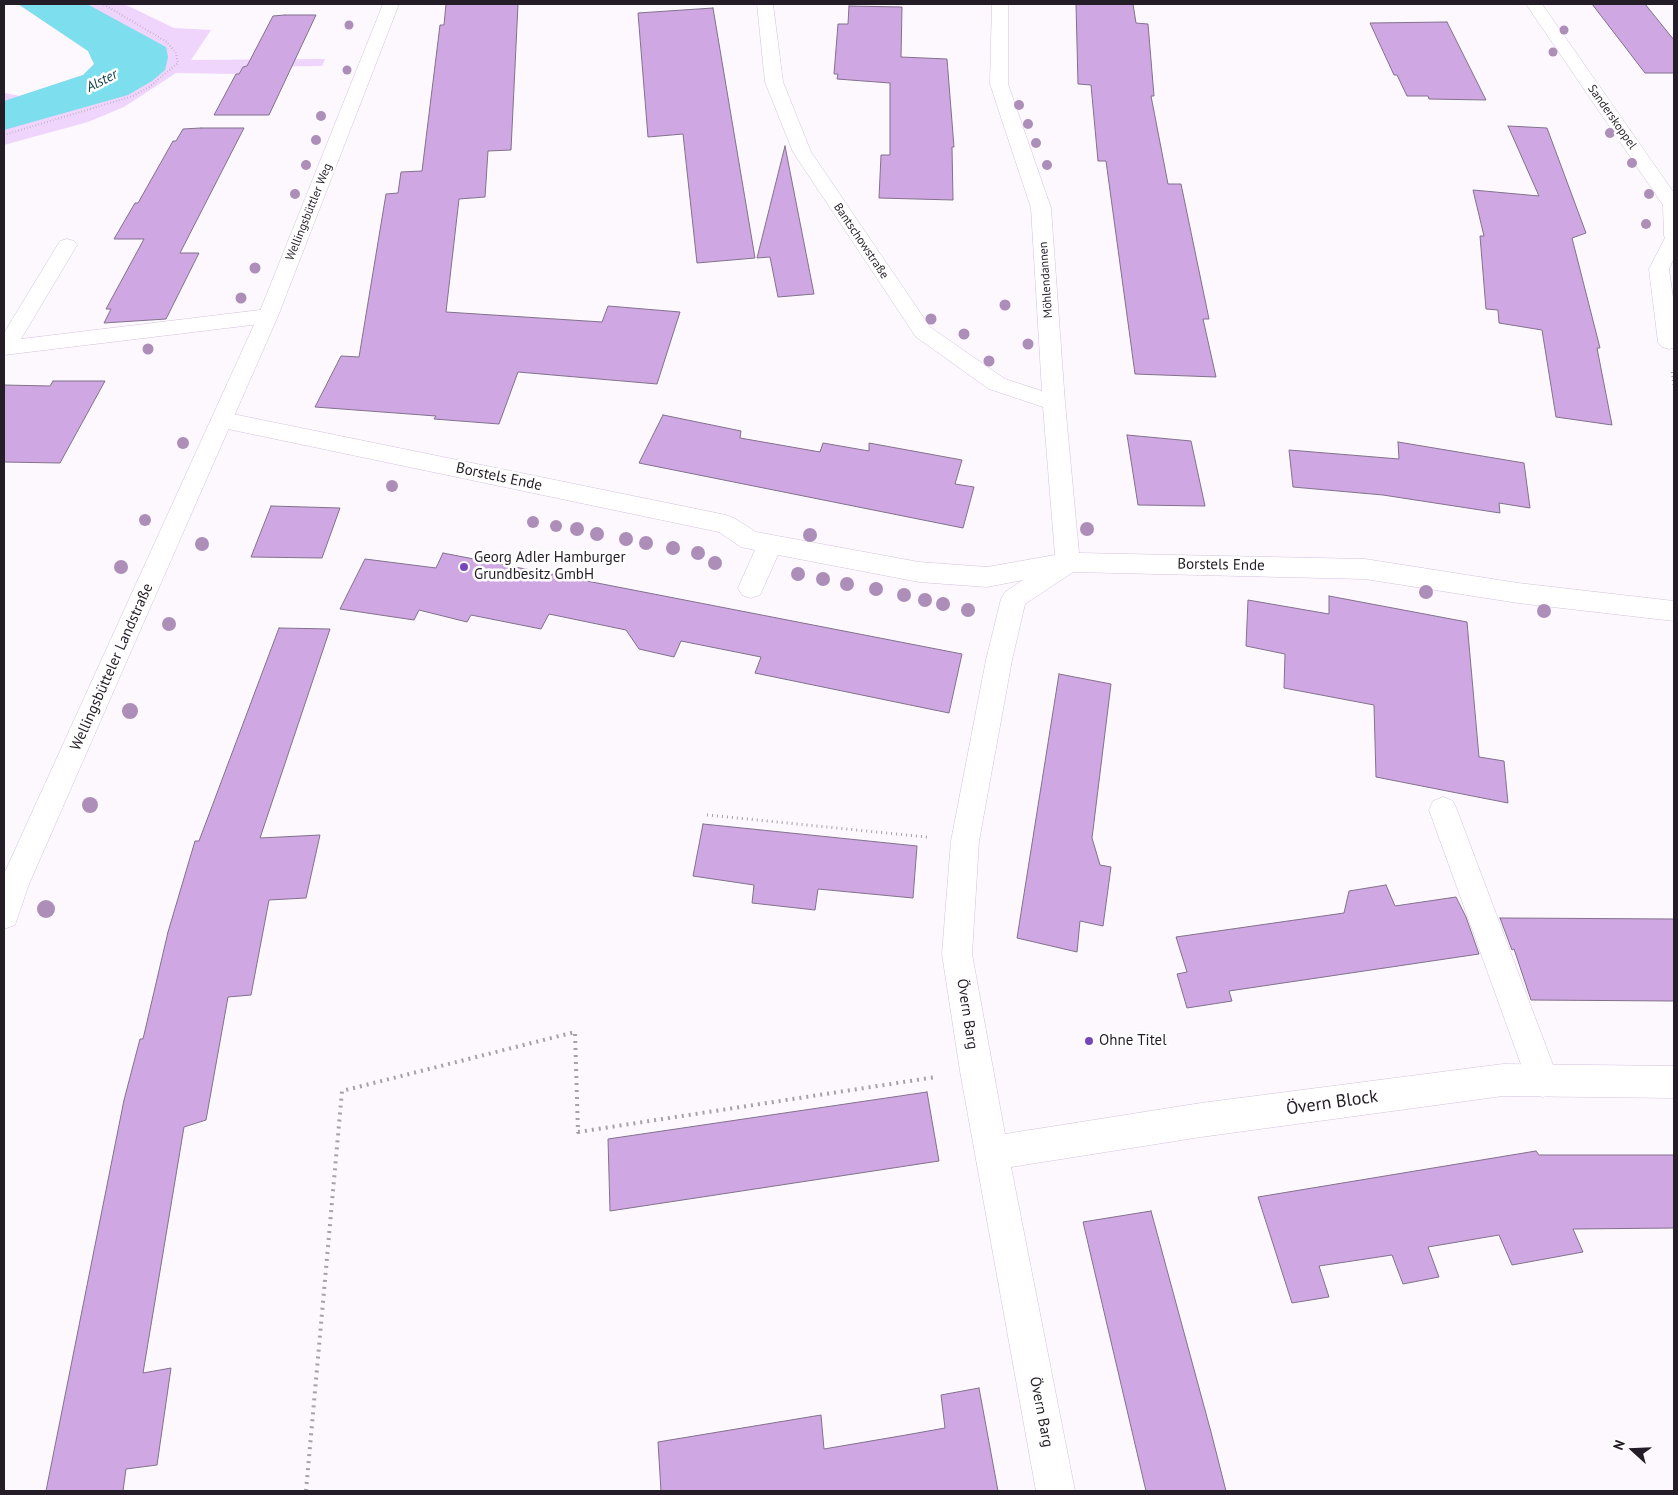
<!DOCTYPE html>
<meta charset="utf-8">
<style>
body{margin:0}
#map{position:relative;width:1678px;height:1495px;overflow:hidden;background:#fcf8fe;font-family:"PT Sans",sans-serif}
canvas{display:block}
.frame{position:absolute;inset:0;border:5px solid #241d27;pointer-events:none}
.north{position:absolute;left:1608px;top:1425px;width:50px;height:50px;-webkit-text-stroke:4px #fff;paint-order:stroke;rotate:290deg;font-size:14px;font-weight:700;line-height:20px;text-align:center;color:#241d27}
.north::after{content:'';display:block;margin:auto;width:18px;height:22px;background:#241d27;clip-path:polygon(50% 0,100% 100%,50% 72%,0 100%)}
</style>
<div id="map">
<canvas width="1678" height="1495"></canvas>
<div class="frame"></div>
<div class="north">N</div>
</div>
<script>
const ctx = document.querySelector('canvas').getContext('2d');
ctx.lineJoin = 'round';
function paint(path, color) { ctx.fillStyle = color; ctx.fill(path, 'evenodd'); }
const shape = rows => new Path2D(rows.map(r => 'M' + r).join(''));
function stroke(path, color, width, dash) { ctx.strokeStyle = color; ctx.lineWidth = width; ctx.lineCap = dash ? 'butt' : 'round'; ctx.setLineDash(dash || []); ctx.stroke(path); }
function write(font, color, halo, rows, align = 'center') {
  ctx.font = font + ' "PT Sans",sans-serif'; ctx.lineWidth = 5; ctx.setLineDash([]); ctx.textBaseline = 'middle'; ctx.strokeStyle = halo; ctx.fillStyle = color; for (const [text, x, y, turn = 0] of rows) {
    ctx.save(); ctx.translate(x, y); ctx.rotate((+turn || 0) * Math.PI / 180); ctx.textAlign = isNaN(turn) ? turn : align; if (halo) ctx.strokeText(text, 0, 0); ctx.fillText(text, 0, 0); ctx.restore();
  }
}
paint(shape([
 [18,4,124,4,174,28,211,30,191,60,325,59,322,66,243,67,239,74,176,73,124,107,88,122,4,145,4,93,20,96,83,75,94,64,88,51]
]), '#efd4fc');
paint(shape([
 [18,4,87,4,166,47,168,57,165,70,152,81,128,95,4,130,4,101,83,75,94,64,88,51]
]), '#7ddeee');
const building = shape([
 [446,4,518,4,511,150,488,151,485,197,459,199,446,312,602,322,608,306,680,312,657,384,518,372,499,424,434,419,436,416,315,407,341,356,359,357,386,194,398,193,401,172,422,171,440,25,444,25,446,4],
 [1076,4,1133,4,1136,23,1148,24,1154,96,1151,96,1168,184,1181,184,1209,319,1203,319,1216,377,1135,374,1106,161,1098,161,1091,85,1078,84,1076,4],
 [1592,4,1645,4,1674,40,1674,73,1645,73,1592,4],
 [849,6,902,7,901,57,947,59,954,147,952,147,953,200,879,198,881,155,890,155,890,83,837,79,838,74,834,74,838,24,848,24,849,6],
 [713,8,755,258,697,263,683,134,648,137,638,13,713,8],
 [285,15,316,15,269,115,214,115,236,74,239,74,243,67,247,66,273,16,285,15],
 [1447,22,1486,100,1429,99,1428,96,1407,96,1397,75,1394,75,1370,23,1447,22],
 [1508,126,1547,128,1586,233,1572,238,1600,348,1597,348,1612,425,1556,417,1542,330,1499,323,1498,310,1486,309,1480,236,1484,236,1473,190,1539,196,1508,126],
 [201,128,244,128,180,253,199,253,166,319,104,323,111,309,106,309,144,239,114,239,135,203,138,203,173,141,176,141,183,129,201,128],
 [785,146,814,294,778,297,770,257,757,258,785,146],
 [53,381,105,381,60,463,4,462,4,385,50,386,53,381],
 [663,415,741,431,740,438,820,452,823,443,869,451,869,443,962,460,955,484,974,487,963,528,639,463,663,415],
 [1127,435,1191,441,1205,506,1138,505,1127,435],
 [1398,442,1524,463,1530,508,1499,503,1500,513,1383,495,1293,487,1289,450,1399,459,1398,442],
 [271,506,340,508,322,558,251,557,271,506],
 [443,553,962,654,949,713,755,673,761,657,681,641,674,657,639,649,626,630,549,614,541,629,471,615,467,622,419,610,414,620,340,609,365,559,436,568,443,553],
 [1329,596,1467,622,1479,757,1504,761,1508,803,1376,777,1374,705,1284,688,1285,654,1246,646,1248,600,1329,614,1329,596],
 [279,628,330,629,260,838,320,835,306,898,269,900,251,995,228,997,206,1120,184,1127,143,1373,171,1368,157,1465,126,1469,123,1491,46,1491,124,1100,140,1039,143,1039,168,932,195,841,199,841,279,628],
 [1059,674,1111,684,1092,838,1100,865,1111,867,1103,926,1080,921,1077,952,1017,938,1059,674],
 [703,824,917,846,913,898,818,889,815,910,752,903,754,885,693,876,703,824],
 [1386,885,1395,906,1456,897,1466,917,1479,954,1229,991,1232,1001,1187,1008,1177,974,1187,972,1176,937,1344,913,1349,891,1386,885],
 [1500,918,1674,919,1674,1001,1531,1000,1514,949,1512,950,1500,918],
 [927,1092,939,1161,610,1211,608,1139,927,1092],
 [1536,1151,1539,1155,1674,1155,1674,1228,1573,1229,1583,1252,1512,1265,1499,1235,1428,1247,1439,1277,1403,1284,1392,1255,1319,1266,1329,1297,1292,1303,1258,1197,1536,1151],
 [1151,1211,1211,1432,1226,1491,1146,1491,1083,1222,1151,1211],
 [979,1388,998,1491,661,1491,658,1442,821,1415,824,1449,906,1435,945,1428,941,1395,979,1388]
]);
paint(building, '#cfa7e3');
stroke(building, '#82718b', 1);
const service = shape([
 [1674,232,1674,258,1669,269,1674,305,1674,348,1669,349,1662,347,1658,342,1649,269,1667,234,1674,232],
 [67,239,74,241,77,245,21,339,268,309,275,311,278,316,275,321,268,323,4,355,4,333,60,241,67,239],
 [1443,797,1453,801,1457,810,1559,1081,1555,1093,1543,1097,1531,1093,1527,1081,1429,810,1433,801,1443,797]
]);
const minor = shape([
 [757,4,773,4,783,82,811,152,930,327,1005,379,1042,391,1031,208,990,84,992,4,1008,4,1008,84,1051,208,1065,403,1079,553,1365,559,1518,583,1674,601,1674,621,1518,603,1365,579,1073,572,1025,604,1012,660,979,841,972,954,1005,1134,1201,1103,1503,1064,1674,1066,1674,1098,1503,1096,1201,1137,1011,1167,1075,1491,1036,1491,960,1071,942,954,951,841,986,660,1001,599,1005,592,1023,580,987,587,919,582,778,555,760,595,751,598,742,595,738,588,755,550,741,547,719,532,223,428,215,426,212,420,215,414,223,412,726,515,734,518,756,532,919,562,987,567,1055,555,1043,407,989,389,916,337,793,152,765,82,757,4],
 [1526,4,1542,4,1674,193,1674,242,1667,240,1664,236,1663,205,1526,4]
]);
const secondary = shape([
 [383,4,399,4,278,316,29,884,15,925,4,929,4,874,258,316,383,4]
]);
stroke(service, '#d4c1dd', 1);
stroke(minor, '#d4c1dd', 1);
stroke(secondary, '#d4c1dd', 1);
stroke(shape([
 [4,135,133,96,149,87,178,63,176,53,167,42,103,4]
]), '#a6a1a9', 2, [0.5, 2.5]);
stroke(shape([
 [1672,372,1674,387]
]), '#a6a1a9', 2.5, [1, 3]);
stroke(shape([
 [707,815,927,837]
]), '#a6a1a9', 3, [1, 4]);
stroke(shape([
 [306,1491,342,1091,575,1032,578,1132,936,1077]
]), '#a6a1a9', 4, [2, 5]);
paint(service, '#fff');
paint(minor, '#fff');
paint(secondary, '#fff');
ctx.fillStyle = '#ac8eb8';
for (const [x, y, r] of [
 [349,25,4.5],
 [1564,30,4.5],
 [1553,52,4.5],
 [347,70,4.5],
 [1019,105,5],
 [321,116,5],
 [1028,124,5],
 [1610,133,5],
 [316,140,5],
 [1036,143,5],
 [1632,163,5],
 [306,165,5],
 [1047,165,5],
 [295,194,5],
 [1649,194,5],
 [1646,224,5],
 [255,268,5.5],
 [241,298,5.5],
 [1005,305,5.5],
 [931,319,5.5],
 [964,334,5.5],
 [1028,344,5.5],
 [148,349,5.5],
 [989,361,5.5],
 [183,443,6],
 [392,486,6],
 [145,520,6],
 [533,522,6],
 [556,526,6],
 [577,529,7],
 [1087,529,7],
 [597,534,7],
 [810,535,7],
 [626,539,7],
 [646,543,7],
 [202,544,7],
 [673,548,7],
 [698,553,7],
 [715,563,7],
 [121,567,7],
 [798,574,7],
 [823,579,7],
 [847,584,7],
 [876,589,7],
 [1426,592,7],
 [904,595,7],
 [925,600,7],
 [943,604,7],
 [968,610,7],
 [1544,611,7],
 [169,624,7],
 [130,711,8],
 [90,805,8],
 [46,909,9]
]) { ctx.beginPath(); ctx.arc(x, y, r, 0, 2 * Math.PI); ctx.fill(); }
for (const [x, y, r, color] of [
 [464,567,5,"#7744bc"],
 [1089,1041,5,"#7744bc"]
]) { const dot = new Path2D(); dot.arc(x, y, r, 0, 2 * Math.PI); ctx.fillStyle = color; ctx.fill(dot); stroke(dot, '#fff', 2); }
write('12px', '#241d27', '#fff', [
 ["Sanderskoppel",1612,117,55],
 ["Wellingsbüttler Weg",309,212,-68],
 ["Bantschowstraße",861,241,56],
 ["Möhlendannen",1046,280,-94]
]);
write('italic 14px', '#0c3b42', '#fff', [
 ["Alster",102,81,-27]
]);
write('15px', '#241d27', '#fff', [
 ["Borstels Ende",499,477,12],
 ["Borstels Ende",1221,565,1],
 ["Wellingsbütteler Landstraße",112,667,-66],
 ["Övern Barg",967,1014,81],
 ["Övern Barg",1041,1412,79]
]);
write('15px', '#241d27', '#fff', [
 ["Georg Adler Hamburger",474,558],
 ["Grundbesitz GmbH",474,575],
 ["Ohne Titel",1099,1041]
], 'left');
write('18px', '#241d27', '#fff', [
 ["Övern Block",1332,1103,-8]
]);
</script>
